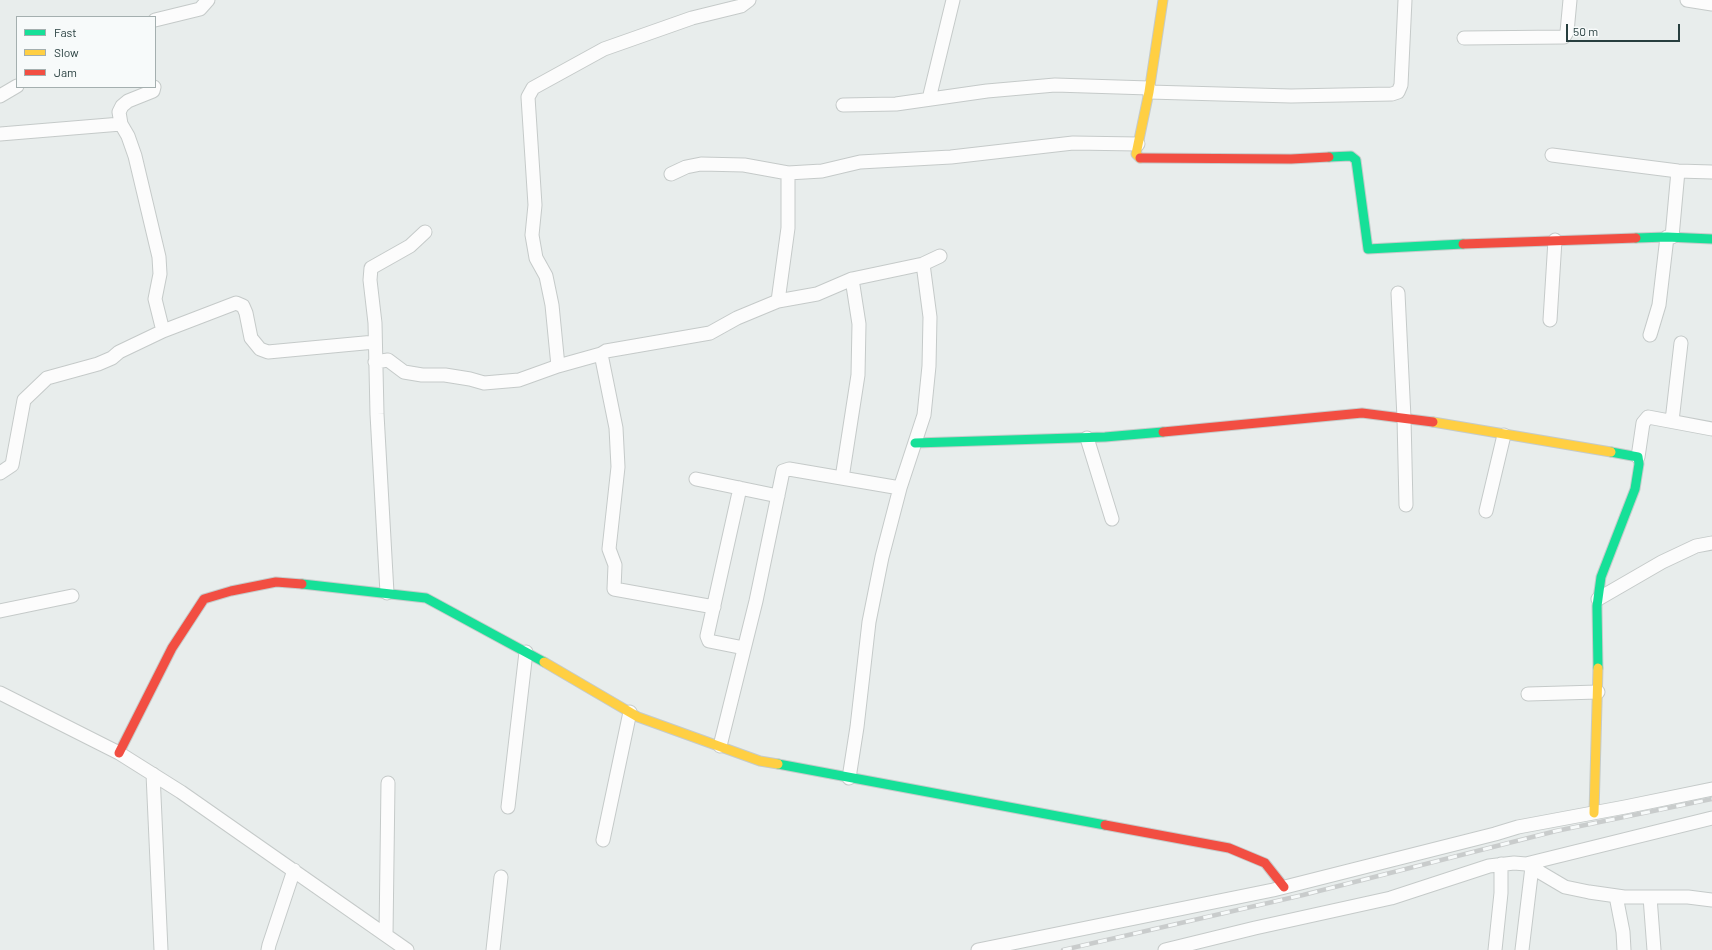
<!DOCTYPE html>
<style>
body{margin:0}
#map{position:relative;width:1712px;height:950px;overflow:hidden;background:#e8edec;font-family:Barlow,sans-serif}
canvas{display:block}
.legend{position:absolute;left:16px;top:16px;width:140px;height:72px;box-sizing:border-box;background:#f7fafa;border:1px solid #a4afaf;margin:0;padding:5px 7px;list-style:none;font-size:12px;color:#273e3e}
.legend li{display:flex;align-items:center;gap:8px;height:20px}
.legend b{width:20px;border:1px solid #a4afaf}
.scale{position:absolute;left:1566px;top:24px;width:114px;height:18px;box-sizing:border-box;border:2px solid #273e3e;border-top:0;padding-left:5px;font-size:12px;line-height:14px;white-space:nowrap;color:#273e3e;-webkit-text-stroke:3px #f7fafa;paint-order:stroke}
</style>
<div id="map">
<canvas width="1712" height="950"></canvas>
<ul class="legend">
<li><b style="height:5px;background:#16e098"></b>Fast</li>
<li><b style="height:5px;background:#ffcf43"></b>Slow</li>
<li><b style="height:5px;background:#f24e42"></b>Jam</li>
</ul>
<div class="scale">50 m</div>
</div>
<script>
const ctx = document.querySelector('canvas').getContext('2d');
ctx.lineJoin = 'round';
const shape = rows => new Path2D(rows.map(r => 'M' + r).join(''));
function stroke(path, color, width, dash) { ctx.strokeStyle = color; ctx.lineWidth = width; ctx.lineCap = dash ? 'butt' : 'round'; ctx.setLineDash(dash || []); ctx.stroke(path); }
const street = shape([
 [1687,0,1712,4],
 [155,20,200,9,208,0],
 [1464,38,1564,37,1567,32,1570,0],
 [154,87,153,91,128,101,122,106,119,112,121,124,128,136,135,156,159,257,160,274,155,299,163,331],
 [1149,92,1291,96,1392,94,1398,92,1401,85,1405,0],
 [0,96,17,86],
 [929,99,953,0],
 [843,105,896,104,987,91,1055,85,1149,88],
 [0,134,121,124],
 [1552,155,1678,171,1712,172],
 [671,174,686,167,701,164,744,165,788,173,822,171,860,162,951,157,1073,143,1138,144],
 [1672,237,1678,171],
 [1398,293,1404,418,1406,505],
 [778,301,788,228,788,173],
 [1550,320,1555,240],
 [1650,335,1659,305,1667,237],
 [375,362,388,360,404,372,422,375,445,375,470,379,484,383,519,380,558,366,601,354],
 [558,366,552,305,546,276,536,258,532,235,535,205,528,97,533,88,604,49,692,18,741,6,749,0],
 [1672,421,1681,343],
 [1087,438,1112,519],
 [1638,457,1643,423,1648,417,1712,429],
 [0,473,12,465,24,400,47,378,98,364,112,358,119,352,163,331,236,303,243,306,246,313,251,338,260,349,268,352,375,342],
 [842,478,858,375,859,324,852,279],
 [696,479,778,496],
 [740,488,707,636,709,641,744,648],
 [1486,511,1504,435],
 [387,593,377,414,375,323,370,280,371,268,410,246,425,232],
 [1598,599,1662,562,1696,546,1712,543],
 [714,607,614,589,615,565,609,549,618,467,616,428,601,354,606,351,710,333,737,318,778,301,817,294,852,279,923,264,940,256],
 [0,611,72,596],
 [0,693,119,753,181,792,407,950],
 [1528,694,1598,692],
 [720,746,756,601,783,471,789,469,900,488],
 [153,774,161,950],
 [849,778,857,727,869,622,882,557,900,488,924,415,929,366,930,317,923,264],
 [508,807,526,652],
 [603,840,630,712],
 [1526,864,1712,818],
 [1616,896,1623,932,1624,950],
 [1650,897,1654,950],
 [386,935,388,783],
 [268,950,269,945,294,870],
 [493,950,501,877],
 [978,950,1273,890,1495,834,1518,827,1625,807,1712,789],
 [1165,950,1255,928,1391,898,1489,866,1514,863,1526,864,1565,887,1589,892,1624,897,1688,897,1712,900],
 [1495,950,1501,893,1501,864],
 [1522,950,1532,867]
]);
const fast = shape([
 [1329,157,1351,156,1356,160,1368,249,1463,244],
 [1636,238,1667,237,1712,239],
 [915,443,1105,437,1163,432],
 [302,584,426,598,544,662],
 [1598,668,1597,606,1601,577,1635,489,1639,464,1638,457,1611,452],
 [778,764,1105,825]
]);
const slow = shape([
 [1140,158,1136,154,1149,92,1163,0],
 [1433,422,1611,452],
 [544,662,638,717,760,761,778,764],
 [1594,813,1598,668]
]);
const jam = shape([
 [1140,158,1291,159,1329,157],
 [1463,244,1636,238],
 [1163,432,1362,413,1433,422],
 [119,753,172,648,204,599,231,591,276,582,302,584],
 [1105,825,1229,848,1265,863,1284,887]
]);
stroke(street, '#c5cac9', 15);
stroke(fast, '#c5cbca', 11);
stroke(slow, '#c5cbca', 11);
stroke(jam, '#c5cbca', 11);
stroke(street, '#fcfcfc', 13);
stroke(fast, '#16e098', 9);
stroke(slow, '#ffcf43', 9);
stroke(jam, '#f24e42', 9);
const rail = shape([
 [1063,950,1303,895,1556,831,1712,799]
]);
stroke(rail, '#c9cccc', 4.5);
stroke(rail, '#f7fafa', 3, [9]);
</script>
